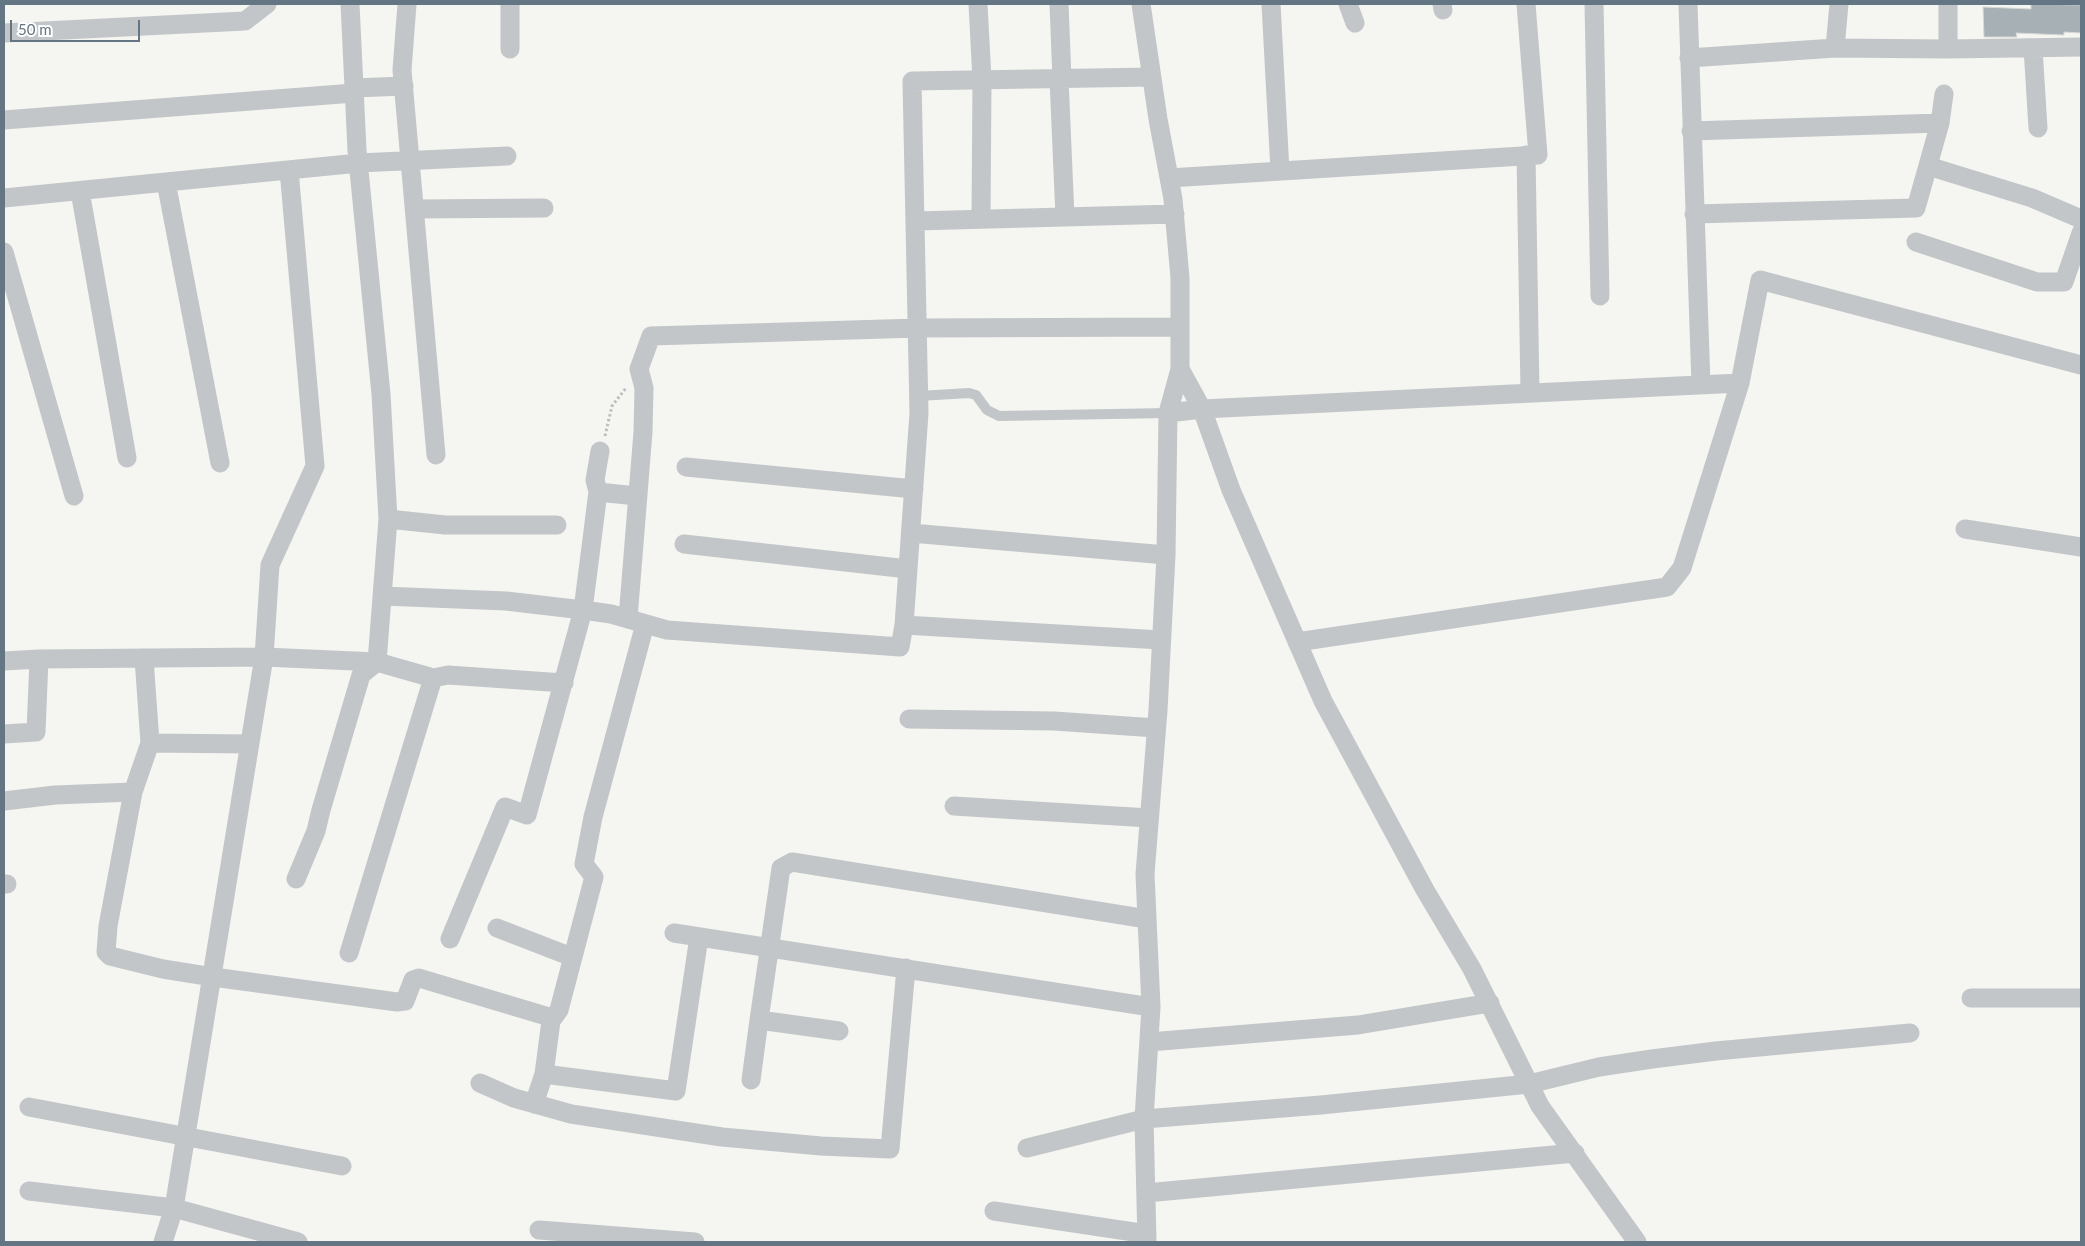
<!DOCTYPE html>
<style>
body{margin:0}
#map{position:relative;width:2085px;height:1246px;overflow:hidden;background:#f5f5f1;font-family:Lato,sans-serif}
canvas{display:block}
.frame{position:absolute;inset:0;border:5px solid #647583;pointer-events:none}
.scale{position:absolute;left:10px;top:20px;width:130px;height:22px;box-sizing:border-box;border:2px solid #647583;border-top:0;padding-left:6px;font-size:15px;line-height:18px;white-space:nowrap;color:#647583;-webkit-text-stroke:4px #fff;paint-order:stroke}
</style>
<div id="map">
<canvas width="2085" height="1246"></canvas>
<div class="frame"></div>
<div class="scale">50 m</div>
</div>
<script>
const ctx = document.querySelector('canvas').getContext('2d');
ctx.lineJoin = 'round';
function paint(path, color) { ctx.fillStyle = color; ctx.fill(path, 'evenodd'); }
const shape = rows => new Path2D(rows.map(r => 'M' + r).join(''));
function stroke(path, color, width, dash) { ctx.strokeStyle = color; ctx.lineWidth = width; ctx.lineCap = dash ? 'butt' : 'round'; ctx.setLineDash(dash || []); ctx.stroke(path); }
const building = shape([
 [2031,4,2081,5,2081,33,2064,32,2064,35,2016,33,2017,37,1984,37,1983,7,2031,9,2031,4]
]);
paint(building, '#a7b0b5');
stroke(building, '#d7d7d4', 1);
stroke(shape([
 [605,436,612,406,626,388]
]), '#bcbec0', 3, [2.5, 2.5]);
stroke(shape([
 [919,396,969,393,976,395,987,410,999,416,1168,413]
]), '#c2c6c9', 10);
stroke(shape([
 [407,4,402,70,436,455],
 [978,4,982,80,981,219],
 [1059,4,1062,79],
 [1141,4,1158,119,1173,199,1180,278,1180,369,1202,409,1231,490,1323,701,1425,890,1472,969,1540,1106,1637,1242],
 [1271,4,1280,171],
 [1348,4,1355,23],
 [1442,4,1443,10],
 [1594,4,1600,296],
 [1688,4,1701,385],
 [4,33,245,21,267,4],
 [1835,48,1948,49,1948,4],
 [2033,48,2038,128],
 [510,49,510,4],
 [1948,49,2081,47],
 [1689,58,1835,48,1839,4],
 [1152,77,912,81,919,413,904,625,1161,640],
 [1059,79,1065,217],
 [354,88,404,86],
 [4,120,354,93],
 [1940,123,1944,94],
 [1691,131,1940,123,1916,208,1694,214],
 [1526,155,1530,392],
 [1928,166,2032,198,2081,219],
 [1169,178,1538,155,1526,4],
 [166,182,220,463],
 [80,191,127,458],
 [4,198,359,163,507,156],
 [415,209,544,208],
 [916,221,1175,214],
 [1916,242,2037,282,2064,282,2081,233],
 [4,252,74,496],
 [1168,413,1180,369],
 [686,467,914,489],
 [598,492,595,480,600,451],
 [388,519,445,525,557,525],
 [1965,529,2081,547],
 [911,533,1166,555],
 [684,544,908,569],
 [383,596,506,601,583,610,598,492,637,496],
 [628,618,643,432,644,388,639,369,651,336,918,328,1179,327],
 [1297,642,1667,587,1682,568,1740,383,1760,280,2081,365],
 [144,658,150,743,133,792,108,926,106,952,110,956,163,969,213,977,397,1002,405,1001,413,980,419,978,546,1016,551,1021],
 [4,661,39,659],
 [909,719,1054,721,1156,728],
 [4,734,36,732,39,659,264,657,377,662,433,678,448,675,564,683],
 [150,743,250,744],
 [4,801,55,795,133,792],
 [954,806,1149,818],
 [296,879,316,831,321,810,361,675,377,662,388,519,381,394,357,150,350,4],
 [4,884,7,884],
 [497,928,572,957],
 [674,933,1151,1007],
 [450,939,505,807,527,815,583,610,611,614,667,630,900,647,904,625],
 [349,953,433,678],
 [1971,998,2081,998],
 [839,1031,759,1020,781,868,792,862,1147,919],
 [1149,1042,1358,1025,1490,1003],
 [544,1074,676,1091,699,937],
 [751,1080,759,1020],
 [480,1083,514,1098,571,1114,722,1137,821,1146,890,1149,906,968],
 [534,1104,544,1074,551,1021,559,1010,594,877,584,864,593,817,645,624],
 [29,1107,342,1166],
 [1027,1148,1144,1119,1321,1105,1529,1084,1599,1067,1652,1059,1716,1051,1910,1033],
 [29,1191,174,1208,298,1242],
 [1146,1193,1575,1153],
 [994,1211,1147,1234],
 [539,1230,695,1242],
 [163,1242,174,1208,264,657,270,565,315,466,289,170],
 [1147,1242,1144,1119,1151,1007,1145,874,1158,710,1166,555,1168,413,1202,409,1740,383]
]), '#c2c6c9', 19);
</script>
